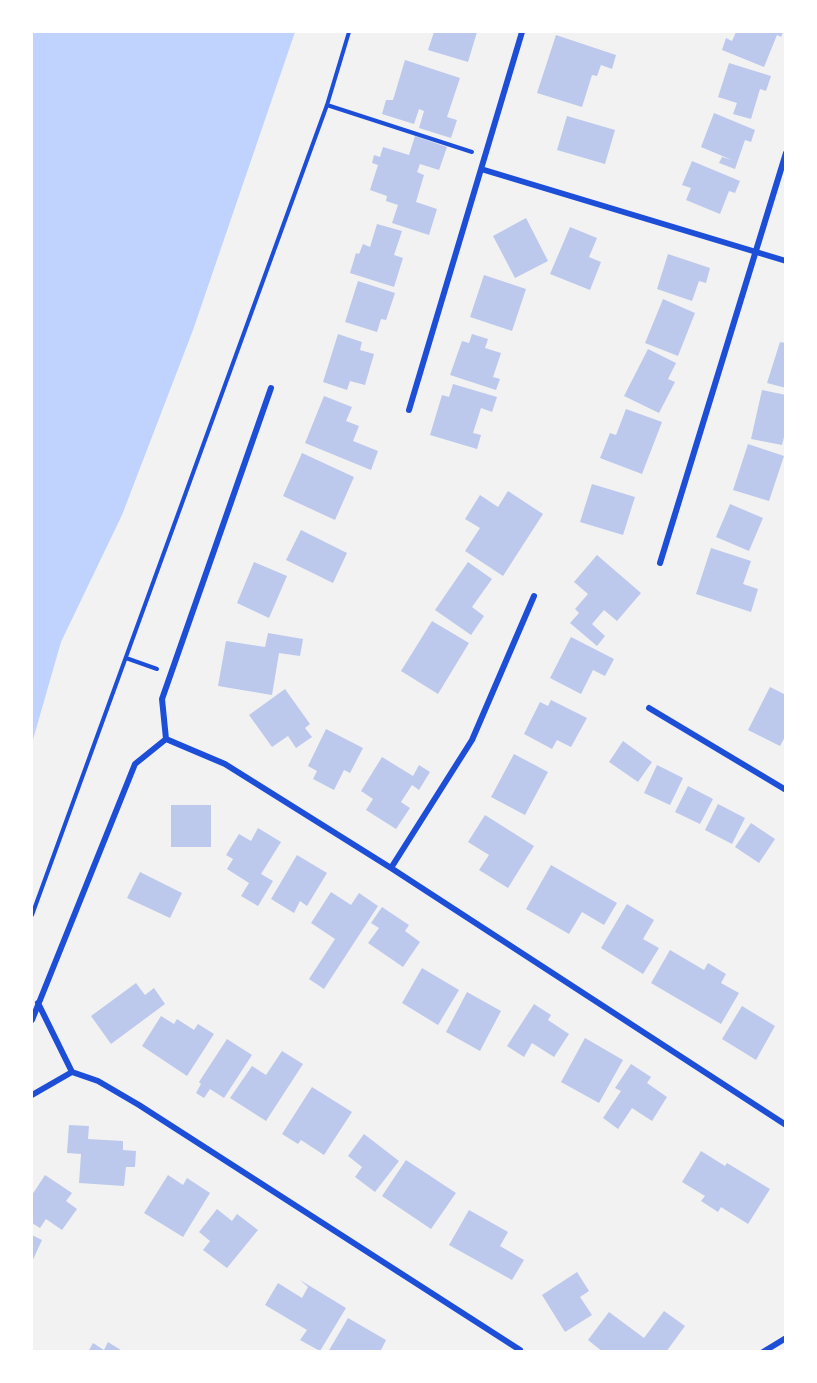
<!DOCTYPE html>
<style>
body{margin:0}
#map{position:relative;width:817px;height:1383px;overflow:hidden;background:#f2f2f2;font-family:"Sofia Sans Condensed",sans-serif}
canvas{display:block}
.frame{position:absolute;inset:0;border:33px solid #fff;pointer-events:none}
</style>
<div id="map">
<canvas width="817" height="1383"></canvas>
<div class="frame"></div>
</div>
<script>
const ctx = document.querySelector('canvas').getContext('2d');
ctx.lineJoin = 'round';
function paint(path, color) { ctx.fillStyle = color; ctx.fill(path, 'evenodd'); }
const shape = rows => new Path2D(rows.map(r => 'M' + r).join(''));
function stroke(path, color, width, dash) { ctx.strokeStyle = color; ctx.lineWidth = width; ctx.lineCap = dash ? 'butt' : 'round'; ctx.setLineDash(dash || []); ctx.stroke(path); }
paint(shape([
 [32,32,295,32,193,330,122,515,61,642,32,743]
]), '#bfd3fe');
paint(shape([
 [434,32,477,32,468,62,428,50],
 [736,32,783,32,781,37,777,35,764,67,722,50,726,38,732,41],
 [556,35,616,55,612,69,601,65,597,76,592,75,582,107,537,93],
 [405,60,460,78,447,117,457,120,451,138,419,128,424,111,419,109,414,124,382,114,386,100,393,100],
 [729,63,771,76,766,91,760,89,751,119,733,114,737,103,718,97],
 [714,113,755,130,751,142,745,140,735,169,719,163,722,157,732,160,701,147],
 [567,116,615,130,605,164,557,150],
 [415,136,447,147,439,170,420,164,417,172,424,175,416,202,437,209,429,235,392,223,398,205,386,201,387,196,370,190,378,165,372,163,374,155,380,157,383,147,409,155],
 [692,161,740,181,735,193,729,191,720,214,686,200,691,188,682,185],
 [526,218,548,261,515,278,493,236],
 [377,224,402,231,394,255,403,258,394,287,350,273,356,253,359,254,363,244,370,247],
 [570,227,597,238,589,257,601,262,590,290,550,274],
 [668,254,710,268,706,283,699,281,692,301,657,289],
 [484,275,526,289,512,331,470,317],
 [358,281,395,293,386,320,381,319,377,332,345,322],
 [663,299,695,313,678,356,645,343],
 [338,334,362,342,360,350,374,354,365,385,350,381,347,390,323,382],
 [472,334,488,339,485,348,501,353,493,377,500,379,496,390,450,375,462,341,469,343],
 [780,342,786,343,786,388,767,383],
 [648,349,676,363,668,379,675,382,659,413,624,396],
 [453,384,497,397,492,412,481,408,473,433,481,435,477,449,430,435,442,395,449,397],
 [762,390,786,395,786,429,782,445,751,439],
 [324,396,352,407,346,421,359,426,353,441,378,451,371,470,305,443],
 [626,409,662,422,642,474,600,458,610,433,616,435],
 [748,444,784,456,769,501,733,490],
 [302,453,354,477,335,520,283,496],
 [592,484,635,497,623,535,580,522],
 [508,491,543,514,503,576,465,551,480,528,465,519,480,495,498,507],
 [730,504,763,518,749,551,716,537],
 [301,530,347,553,333,583,286,560],
 [711,548,751,561,743,584,758,589,751,612,696,594],
 [597,555,641,593,617,621,604,610,592,624,605,636,597,646,570,623,579,613,575,609,588,594,574,582],
 [254,562,287,576,269,618,237,603],
 [468,562,492,579,472,607,484,616,471,635,435,610],
 [432,621,469,643,438,694,401,671],
 [268,633,303,639,300,656,279,653,272,695,218,686,226,641,265,647],
 [571,637,614,659,605,676,593,670,581,694,550,678],
 [770,687,786,695,786,735,780,746,748,730],
 [285,689,310,724,305,728,312,737,296,748,288,736,272,747,249,715],
 [551,700,587,718,571,747,557,740,552,749,524,734,540,702,548,706],
 [326,729,363,748,350,773,344,770,334,790,313,779,317,771,308,766],
 [623,741,652,762,638,782,609,762],
 [514,754,548,772,525,815,491,797],
 [382,757,413,776,419,765,430,772,419,790,412,785,401,802,410,808,396,829,366,810,373,799,361,791],
 [657,765,683,778,670,805,644,793],
 [688,786,713,799,700,824,675,812],
 [718,804,745,818,732,844,705,830],
 [171,805,211,805,211,847,171,847],
 [485,815,534,846,508,888,479,870,489,855,468,842],
 [751,823,775,839,759,863,735,847],
 [258,828,281,842,261,874,273,881,258,906,241,896,249,883,227,869,233,859,226,855,239,834,251,841],
 [297,855,327,873,307,906,300,901,294,913,271,899],
 [551,865,617,903,604,925,582,912,569,934,526,909],
 [140,872,182,893,170,918,127,898],
 [331,892,351,905,359,893,378,906,324,989,309,979,335,939,311,923],
 [627,904,654,920,643,939,659,948,643,974,601,948],
 [382,907,409,925,405,931,420,942,403,967,368,943,379,928,371,923],
 [670,950,704,970,708,963,726,974,721,983,739,993,721,1024,651,983],
 [422,968,459,990,438,1025,402,1003],
 [136,983,145,995,154,988,165,1004,111,1044,91,1016],
 [467,992,501,1011,480,1051,446,1032],
 [534,1004,551,1015,548,1020,569,1034,554,1057,532,1043,524,1057,507,1046],
 [742,1006,775,1026,756,1060,722,1039],
 [161,1016,174,1024,177,1019,194,1030,198,1024,214,1034,187,1076,142,1046],
 [585,1038,623,1060,599,1103,561,1082],
 [227,1039,252,1055,224,1098,210,1089,204,1098,196,1093,201,1084,199,1082],
 [282,1051,303,1064,266,1121,230,1098,252,1066,266,1075],
 [631,1064,651,1077,647,1083,667,1097,652,1121,632,1108,618,1129,603,1118,621,1091,615,1088],
 [312,1087,352,1112,324,1155,301,1140,298,1144,282,1134],
 [69,1125,89,1126,88,1139,123,1141,123,1150,136,1151,135,1167,126,1167,124,1186,79,1183,81,1154,67,1153],
 [364,1134,399,1161,375,1192,355,1177,362,1167,348,1156],
 [701,1151,725,1166,727,1163,770,1189,748,1224,721,1207,718,1212,701,1201,705,1196,682,1182],
 [406,1160,456,1193,431,1229,382,1196],
 [45,1175,72,1193,66,1201,77,1209,62,1230,46,1219,40,1228,32,1223,32,1195],
 [168,1175,183,1185,187,1178,210,1193,183,1237,144,1213],
 [217,1209,232,1221,237,1214,258,1230,227,1268,203,1250,210,1241,199,1232],
 [469,1210,508,1232,500,1246,524,1260,512,1280,449,1245],
 [32,1235,42,1240,32,1262],
 [577,1272,589,1291,580,1297,592,1315,565,1332,542,1295],
 [300,1280,346,1308,320,1351,300,1340,307,1330,265,1305,278,1283,302,1298,308,1287],
 [664,1311,685,1326,666,1352,603,1352,588,1340,609,1312,644,1338],
 [348,1318,386,1340,380,1352,328,1352],
 [108,1342,124,1352,88,1352,93,1343,104,1350]
]), '#bdc9ec');
stroke(shape([
 [327,105,472,152],
 [126,658,157,669],
 [32,915,327,105,349,32]
]), '#1d4ed8', 4);
stroke(shape([
 [481,169,786,261],
 [409,410,522,32],
 [660,563,786,153],
 [649,708,786,790],
 [166,739,225,764,391,868,786,1125],
 [391,868,472,740,534,596],
 [32,1020,135,764,166,739,162,699,271,388],
 [72,1072,98,1081,139,1105,520,1350],
 [32,1095,72,1072,38,1003],
 [763,1352,786,1338]
]), '#1d4ed8', 6);
</script>
